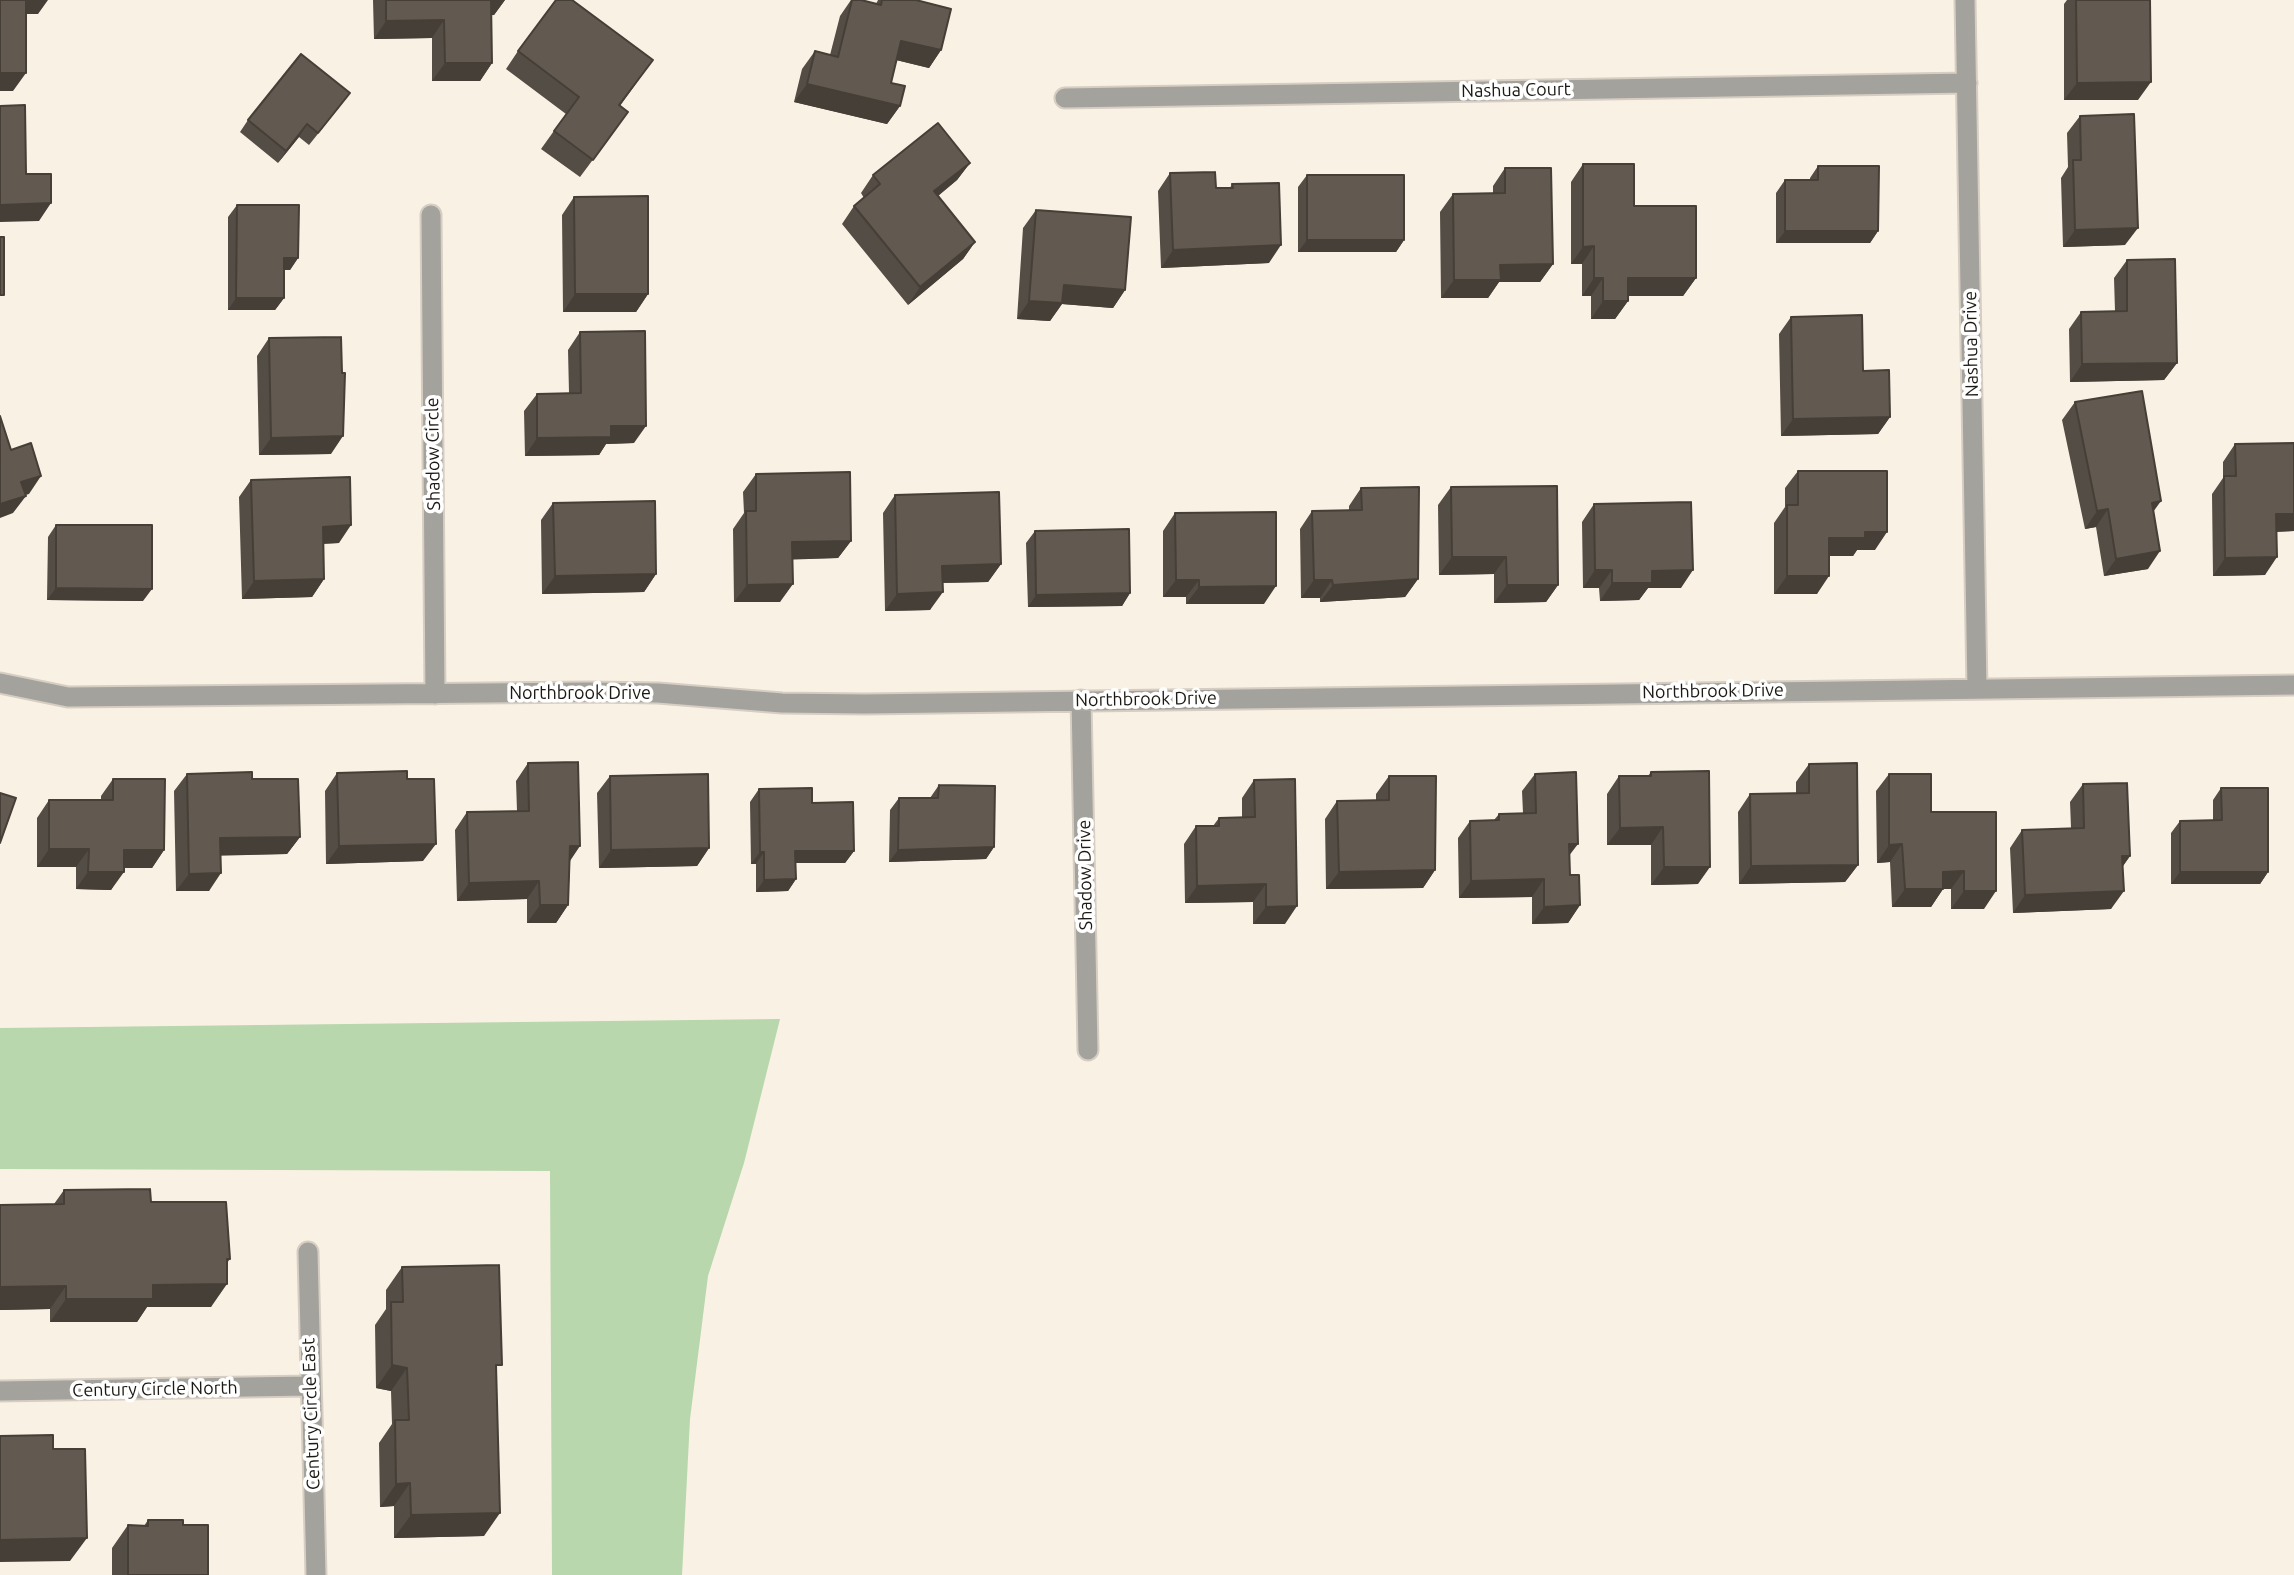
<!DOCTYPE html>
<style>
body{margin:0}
canvas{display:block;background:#f9f1e4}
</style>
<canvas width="2294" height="1575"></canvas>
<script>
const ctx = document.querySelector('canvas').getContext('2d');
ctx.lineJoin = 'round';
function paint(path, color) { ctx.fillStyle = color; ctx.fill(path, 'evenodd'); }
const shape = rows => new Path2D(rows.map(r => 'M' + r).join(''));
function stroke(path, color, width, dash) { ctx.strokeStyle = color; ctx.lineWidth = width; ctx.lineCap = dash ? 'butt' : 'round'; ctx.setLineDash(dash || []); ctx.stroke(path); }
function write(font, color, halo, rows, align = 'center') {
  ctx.font = font + ' Ubuntu,sans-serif'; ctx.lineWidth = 7; ctx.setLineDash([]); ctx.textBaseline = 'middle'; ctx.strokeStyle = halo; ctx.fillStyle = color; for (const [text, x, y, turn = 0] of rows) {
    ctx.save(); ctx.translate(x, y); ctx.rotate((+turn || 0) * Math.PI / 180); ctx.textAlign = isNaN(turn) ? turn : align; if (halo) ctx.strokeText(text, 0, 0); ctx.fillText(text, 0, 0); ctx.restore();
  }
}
paint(shape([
 [780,1019,744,1163,708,1276,690,1419,682,1575,552,1575,550,1171,0,1169,0,1028]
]), '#b8d7ad');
const minor = shape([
 [1965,0,1977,688],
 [1065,98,1967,83],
 [431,215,435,694],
 [0,683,68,697,589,692,658,693,782,703,865,704,2294,685],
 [1081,700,1088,1050],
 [308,1252,316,1575],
 [0,1391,309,1386]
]);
stroke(minor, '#d6cec3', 23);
stroke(minor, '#a4a29c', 19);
paint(shape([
 [373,0,505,0,494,15,491,15,492,63,480,81,432,81,432,38,374,39],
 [851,0,861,0,876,4,878,0,916,0,941,50,929,68,896,60,891,83,900,106,887,124,794,102,802,69,815,51,830,55,840,16],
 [2067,0,2076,0,2138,100,2064,100,2064,4],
 [518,51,653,60,620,106,615,130,580,177,541,149,566,114,506,69],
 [341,105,309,145,299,137,278,163,240,132,248,120],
 [2080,116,2125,245,2063,247,2061,178,2068,167,2067,133],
 [970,163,957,180,938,196,975,242,963,259,908,305,842,224,854,206,864,198,861,193,873,175],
 [1583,164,1634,206,1696,278,1683,296,1628,296,1628,301,1615,319,1591,319,1591,296,1582,296,1582,264,1571,264,1571,182],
 [1818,166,1878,231,1870,243,1776,243,1776,193,1785,180,1810,180,1810,178],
 [1505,168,1553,264,1540,282,1499,282,1488,298,1441,298,1440,212,1453,194,1493,193,1493,186],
 [1170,173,1216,188,1230,188,1232,184,1269,263,1161,268,1158,191],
 [1307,175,1404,240,1396,252,1298,252,1298,187],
 [574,197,648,294,636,312,563,312,562,215],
 [237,205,298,258,290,270,284,270,284,298,275,310,228,310,228,217],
 [1036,210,1125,290,1113,308,1062,304,1050,321,1017,319,1023,228],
 [2127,260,2177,363,2164,380,2070,382,2069,329,2081,312,2115,311,2114,278],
 [1791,317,1863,371,1890,417,1878,434,1781,436,1779,334],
 [580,332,634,443,606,444,599,455,525,456,524,411,537,394,569,393,568,350],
 [269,338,331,454,259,455,257,356],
 [2075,402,2153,512,2148,569,2104,576,2096,527,2085,529,2062,420],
 [2294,443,2294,531,2277,532,2265,575,2213,576,2212,494,2223,478,2223,462,2235,444],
 [1798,471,1875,550,1857,550,1853,556,1829,556,1817,594,1774,594,1774,523,1785,507,1785,488],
 [756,474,851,541,838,558,792,559,780,602,734,602,733,529,744,513,743,492],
 [251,480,339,543,323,544,324,579,312,597,242,599,239,497],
 [1451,487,1558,585,1546,602,1494,603,1494,574,1439,575,1438,505],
 [1361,488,1418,579,1405,597,1320,602,1320,598,1301,598,1300,529,1312,511,1349,510,1349,506],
 [895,495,1001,564,988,582,942,583,930,610,885,611,883,513],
 [553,503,656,574,644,592,542,594,541,520],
 [1594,504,1681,588,1648,588,1639,600,1600,601,1599,588,1583,588,1582,522],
 [1175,513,1264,604,1186,604,1186,597,1163,597,1163,531],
 [56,525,143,601,47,600,48,537],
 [1035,531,1130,593,1122,606,1028,607,1026,543],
 [528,763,570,862,568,905,556,923,527,923,527,899,457,901,455,830,467,812,517,811,516,781],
 [1809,764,1858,865,1845,882,1739,884,1738,812,1750,794,1796,794,1796,782],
 [1651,772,1698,884,1651,885,1651,845,1607,845,1607,794,1619,776,1648,776],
 [337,773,407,779,423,861,326,864,325,791],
 [187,774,252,779,300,837,287,854,221,855,209,891,176,891,174,791],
 [1535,774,1570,855,1570,875,1580,905,1568,923,1532,924,1532,897,1459,898,1458,838,1470,821,1494,820,1499,814,1523,813,1522,791],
 [1889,774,1931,812,1984,909,1951,909,1951,889,1943,889,1931,907,1892,907,1890,862,1877,863,1876,791],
 [610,776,709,848,697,866,599,868,597,793],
 [1389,776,1435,870,1423,888,1326,889,1325,819,1337,801,1376,801,1376,794],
 [113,779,164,850,152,868,124,868,111,890,76,889,76,867,37,867,37,818,49,800,101,800,101,796],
 [1254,780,1285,924,1253,924,1253,902,1185,903,1184,844,1196,826,1213,826,1219,818,1242,817,1242,798],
 [2083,784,2130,856,2123,866,2111,909,2013,913,2010,848,2022,830,2071,828,2070,802],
 [939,785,994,847,986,859,889,862,890,810,899,798,930,798],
 [2221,788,2268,872,2260,884,2171,884,2171,833,2180,821,2213,820,2213,800],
 [759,789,812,803,854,851,845,863,796,863,796,879,788,891,756,892,756,864,751,864,750,802],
 [64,1190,151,1202,230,1259,227,1263,211,1307,147,1307,137,1322,50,1322,50,1309,0,1310,0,1205,54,1204],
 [402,1267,496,1372,484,1536,394,1538,394,1506,380,1507,379,1443,392,1424,391,1391,376,1388,375,1325,386,1309,386,1290],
 [148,1520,183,1525,208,1575,112,1575,112,1548,128,1525,144,1526]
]), '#544d45');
paint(shape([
 [23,0,48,0,38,14,13,14],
 [490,0,505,0,494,15,479,16],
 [444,20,432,38,374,39,386,21],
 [901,41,941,50,929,68,888,58],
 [445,63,492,63,480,81,432,81],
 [0,73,26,73,13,91,0,91],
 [2151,82,2138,100,2064,100,2077,83],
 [807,84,900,106,887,124,794,102],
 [307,124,299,137,278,163,286,151],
 [970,163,957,180,922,209,934,191],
 [51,203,39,221,0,222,0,205],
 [2138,228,2125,245,2063,247,2075,230],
 [1785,231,1878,231,1870,243,1776,243],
 [1307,240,1404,240,1396,252,1298,252],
 [975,242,963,259,908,305,920,287],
 [1281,245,1269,263,1161,268,1173,250],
 [1594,246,1582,264,1571,264,1583,247],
 [284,258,298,258,290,270,275,270],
 [1553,264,1540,282,1499,282,1488,298,1441,298,1454,280,1500,265],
 [1594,278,1603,278,1591,296,1582,296],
 [1628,278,1696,278,1683,296,1615,296],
 [1064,285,1125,290,1113,308,1062,304,1050,321,1017,319,1029,301],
 [575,294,648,294,636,312,563,312],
 [236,298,284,298,275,310,228,310],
 [1603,301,1628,301,1615,319,1591,319],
 [2177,363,2164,380,2070,382,2082,364],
 [1890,417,1878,434,1781,436,1793,419],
 [611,426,646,426,634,443,606,444,599,455,525,456,537,438],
 [343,436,331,454,259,455,271,438],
 [41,476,29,494,9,500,21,482],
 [26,496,13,513,0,518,0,504],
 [2161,501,2148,519,2152,503],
 [2108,509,2096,527,2085,529,2097,511],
 [2276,514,2294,514,2294,531,2264,532],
 [351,525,339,543,310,544,323,527],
 [1865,532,1887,532,1875,550,1857,550,1853,556,1817,556,1829,538],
 [851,541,838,558,780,560,792,542],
 [2160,551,2148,569,2104,576,2116,559],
 [1452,557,1506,557,1494,574,1439,575],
 [2277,557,2265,575,2213,576,2225,558],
 [1001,564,988,582,930,583,942,566],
 [1595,570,1612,570,1599,588,1583,588],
 [1693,570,1681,588,1648,588,1639,600,1600,601,1612,583,1652,571],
 [656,574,644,592,542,594,555,576],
 [1787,576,1829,576,1817,594,1774,594],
 [324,579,312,597,242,599,254,581],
 [1418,579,1405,597,1320,602,1333,585],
 [1176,580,1199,580,1186,597,1163,597],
 [1314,580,1332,580,1320,598,1301,598],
 [793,584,780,602,734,602,747,585],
 [1507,585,1558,585,1546,602,1494,603],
 [1276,586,1264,604,1186,604,1199,587],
 [56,588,152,589,143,601,47,600],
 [943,592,930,610,885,611,897,594],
 [1130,593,1122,606,1028,607,1036,595],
 [1663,827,1651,845,1607,845,1620,828],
 [300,837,287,854,208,856,220,838],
 [436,844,423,861,326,864,339,846],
 [1569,844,1578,844,1565,861],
 [1902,844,1890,862,1877,863,1889,845],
 [570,846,580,846,568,864],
 [994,847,986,859,889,862,898,850],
 [709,848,697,866,599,868,611,850],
 [49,849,89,849,76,867,37,867],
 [124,850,164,850,152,868,111,868],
 [795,851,854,851,845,863,787,863],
 [760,852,764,852,756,864,751,864],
 [2122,856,2130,856,2118,873],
 [1858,865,1845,882,1739,884,1751,866],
 [1664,867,1710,867,1698,884,1651,885],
 [1435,870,1423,888,1326,889,1339,872],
 [1964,871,1951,889,1930,889,1943,872],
 [88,872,124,872,111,890,76,889],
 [2180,872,2268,872,2260,884,2171,884],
 [221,873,209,891,176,891,189,874],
 [796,879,788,891,756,892,764,880],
 [1544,879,1532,897,1459,898,1471,881],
 [539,881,527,899,457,901,469,883],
 [1266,884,1253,902,1185,903,1197,886],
 [1905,889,1943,889,1931,907,1892,907],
 [1964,891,1996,891,1984,909,1951,909],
 [2124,891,2111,909,2013,913,2025,895],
 [540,905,568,905,556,923,527,923],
 [1580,905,1568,923,1532,924,1544,907],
 [1297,906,1285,924,1253,924,1266,907],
 [227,1284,211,1307,147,1307,137,1322,50,1322,66,1299,153,1285],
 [66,1286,50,1309,0,1310,0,1287],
 [392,1365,407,1368,391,1391,376,1388],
 [410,1483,394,1506,380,1507,396,1484],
 [500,1513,484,1536,394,1538,411,1515],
 [87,1538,70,1561,0,1562,0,1540]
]), '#453f38');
const building = shape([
 [0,0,26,0,26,73,0,73,0,0],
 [386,0,491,0,492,63,445,63,444,20,386,21,386,0],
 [556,0,572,0,653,60,619,105,628,112,593,160,554,131,579,97,518,51,556,0],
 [852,0,861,0,881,5,882,0,916,0,951,9,941,50,901,41,891,83,905,86,900,106,807,84,815,51,838,57,852,0],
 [2076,0,2150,0,2151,82,2077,83,2076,0],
 [301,54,350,93,318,133,307,124,286,151,248,120,301,54],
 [25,105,26,174,51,174,51,203,0,205,0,106,25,105],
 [2134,114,2138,228,2075,230,2073,160,2081,160,2080,116,2134,114],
 [938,123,970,163,934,191,975,242,920,287,854,206,880,184,873,175,938,123],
 [1583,164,1634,164,1634,206,1696,206,1696,278,1628,278,1628,301,1603,301,1603,278,1594,278,1594,246,1583,247,1583,164],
 [1818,166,1879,166,1878,231,1785,231,1785,180,1818,180,1818,166],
 [1505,168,1551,168,1553,264,1500,265,1501,280,1454,280,1453,194,1505,193,1505,168],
 [1215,172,1216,188,1233,188,1232,184,1279,183,1281,245,1173,250,1170,173,1215,172],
 [1307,175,1404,175,1404,240,1307,240,1307,175],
 [648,196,648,294,575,294,574,197,648,196],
 [237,205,299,205,298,258,284,258,284,298,236,298,237,205],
 [1036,210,1131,217,1125,290,1064,285,1062,303,1029,301,1036,210],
 [0,237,4,237,4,295,0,295,0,237],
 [2175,259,2177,363,2082,364,2081,312,2127,311,2127,260,2175,259],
 [1862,315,1863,371,1889,370,1890,417,1793,419,1791,317,1862,315],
 [645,331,646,426,611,426,611,437,537,438,537,394,581,393,580,332,645,331],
 [341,337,342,373,345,373,343,436,271,438,269,338,341,337],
 [2142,391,2161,501,2152,503,2160,551,2116,559,2108,509,2097,511,2075,402,2142,391],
 [0,416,11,450,31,443,41,476,21,482,26,496,0,504,0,416],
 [2294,443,2294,514,2276,514,2277,557,2225,558,2224,476,2236,476,2235,444,2294,443],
 [1798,471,1887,471,1887,532,1865,532,1865,538,1829,538,1829,576,1787,576,1787,505,1798,505,1798,471],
 [850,472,851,541,792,542,793,584,747,585,746,511,756,511,756,474,850,472],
 [350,477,351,525,323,527,324,579,254,581,251,480,350,477],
 [1557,486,1558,585,1507,585,1506,557,1452,557,1451,487,1557,486],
 [1419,487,1418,579,1333,585,1332,580,1314,580,1312,511,1362,510,1361,488,1419,487],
 [999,492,1001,564,942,566,943,592,897,594,895,495,999,492],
 [655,501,656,574,555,576,553,503,655,501],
 [1691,502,1693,570,1652,571,1652,583,1612,583,1612,570,1595,570,1594,504,1691,502],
 [1276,512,1276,586,1199,587,1199,580,1176,580,1175,513,1276,512],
 [56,525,152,525,152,589,56,588,56,525],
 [1129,529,1130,593,1036,595,1035,531,1129,529],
 [578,762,580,846,570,846,568,905,540,905,539,881,469,883,467,812,529,811,528,763,578,762],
 [1857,763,1858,865,1751,866,1750,794,1809,793,1809,764,1857,763],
 [407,771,407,779,434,779,436,844,339,846,337,773,407,771],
 [1709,771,1710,867,1664,867,1663,827,1620,828,1619,776,1651,776,1651,772,1709,771],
 [252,772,252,779,298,779,300,837,220,838,221,873,189,874,187,774,252,772],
 [1576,772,1578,844,1569,844,1570,875,1579,875,1580,905,1544,907,1544,879,1471,881,1470,821,1499,820,1499,814,1536,813,1535,774,1576,772],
 [708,774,709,848,611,850,610,776,708,774],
 [1889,774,1931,774,1931,812,1996,812,1996,891,1964,891,1964,871,1943,872,1943,889,1905,889,1902,844,1889,845,1889,774],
 [1389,776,1436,776,1435,870,1339,872,1337,801,1389,800,1389,776],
 [113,779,165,779,164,850,124,850,124,872,88,872,89,849,49,849,49,800,113,800,113,779],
 [1295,779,1297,906,1266,907,1266,884,1197,886,1196,826,1219,826,1219,818,1255,817,1254,780,1295,779],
 [2127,783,2130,856,2122,856,2124,891,2025,895,2022,830,2084,828,2083,784,2127,783],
 [939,785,995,786,994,847,898,850,899,798,938,798,939,785],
 [812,788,812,803,853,802,854,851,795,851,796,879,764,880,764,852,760,852,759,789,812,788],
 [2221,788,2268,788,2268,872,2180,872,2180,821,2222,820,2221,788],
 [0,793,16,798,0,843,0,793],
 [150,1189,151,1202,226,1202,230,1259,227,1259,227,1284,153,1285,153,1299,66,1299,66,1286,0,1287,0,1205,64,1204,64,1190,150,1189],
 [499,1265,502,1365,496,1365,500,1513,411,1515,410,1483,396,1484,395,1420,409,1420,407,1368,392,1365,391,1302,403,1302,402,1267,499,1265],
 [53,1435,53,1449,85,1449,87,1538,0,1540,0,1436,53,1435],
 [148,1520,183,1520,183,1525,208,1525,208,1575,128,1575,128,1525,148,1526,148,1520]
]);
paint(building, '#625a50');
stroke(building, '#453f38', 2);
write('18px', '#1c1914', '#fff', [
 ["Nashua Court",1516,90,-1],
 ["Nashua Drive",1971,344,-91],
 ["Shadow Circle",433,454,-91],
 ["Northbrook Drive",1713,691,-1],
 ["Northbrook Drive",580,693],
 ["Northbrook Drive",1146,699,-1],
 ["Shadow Drive",1085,875,-91],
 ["Century Circle North",155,1389,-1],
 ["Century Circle East",311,1414,-92]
]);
</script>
